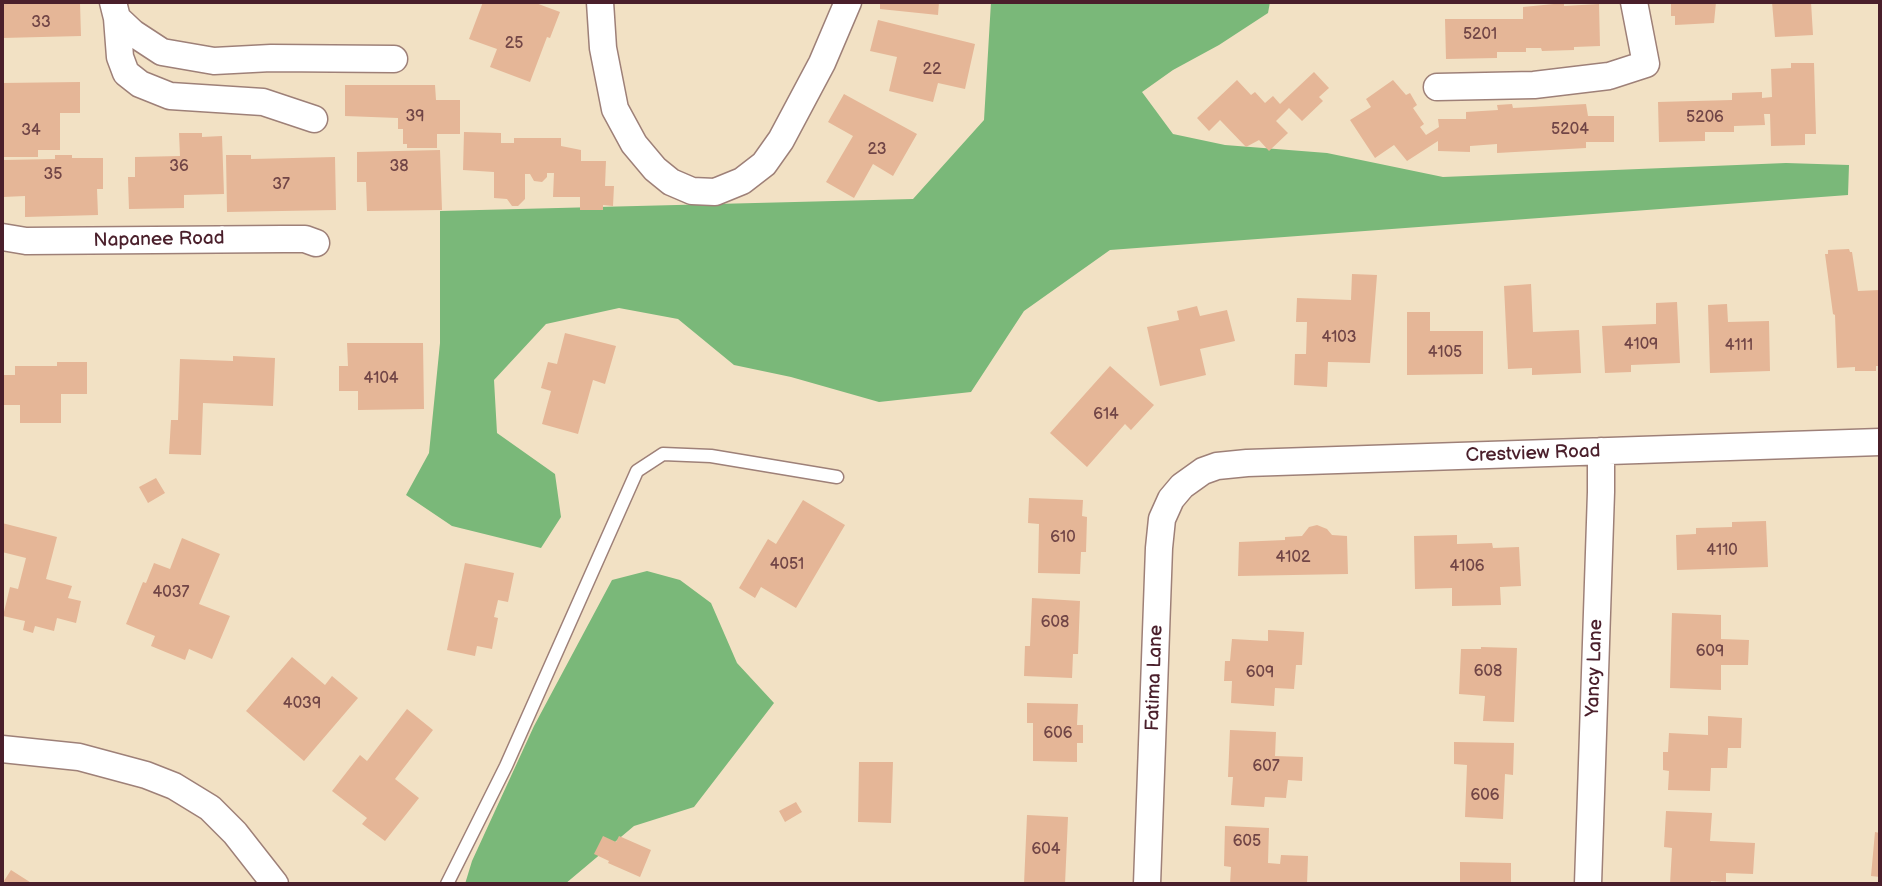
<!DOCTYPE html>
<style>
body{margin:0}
#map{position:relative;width:1882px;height:886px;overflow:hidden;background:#f2e1c4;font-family:"Balsamiq Sans",sans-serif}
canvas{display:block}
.frame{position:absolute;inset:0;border:4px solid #4a1f2b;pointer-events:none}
</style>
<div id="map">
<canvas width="1882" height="886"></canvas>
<div class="frame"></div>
</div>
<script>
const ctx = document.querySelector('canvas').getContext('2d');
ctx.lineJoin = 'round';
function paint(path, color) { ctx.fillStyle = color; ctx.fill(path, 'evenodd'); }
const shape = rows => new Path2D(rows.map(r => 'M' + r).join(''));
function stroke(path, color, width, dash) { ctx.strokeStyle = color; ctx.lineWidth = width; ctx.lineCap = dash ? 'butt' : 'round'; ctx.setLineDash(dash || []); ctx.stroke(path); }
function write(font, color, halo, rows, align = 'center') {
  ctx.font = font + ' "Balsamiq Sans",sans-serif'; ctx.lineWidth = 7; ctx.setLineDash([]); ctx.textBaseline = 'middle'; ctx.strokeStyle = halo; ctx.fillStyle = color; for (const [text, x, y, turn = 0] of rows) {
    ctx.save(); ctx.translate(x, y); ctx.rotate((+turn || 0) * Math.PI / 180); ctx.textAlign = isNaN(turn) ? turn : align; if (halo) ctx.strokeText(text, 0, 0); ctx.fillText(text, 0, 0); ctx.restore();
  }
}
paint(shape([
 [991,2,1270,2,1268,13,1219,45,1173,70,1142,92,1173,134,1225,145,1327,153,1443,177,1786,163,1849,165,1848,195,1110,250,1024,311,971,392,879,402,791,377,734,365,678,319,619,308,546,324,494,380,497,433,555,474,561,517,541,548,452,526,406,495,429,453,440,343,440,211,913,199,984,120],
 [647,571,680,580,711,603,737,663,774,703,694,807,634,826,565,884,465,884,472,861,534,726,612,580]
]), '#7ab879');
paint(shape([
 [2,2,80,3,81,36,2,38],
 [483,2,533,2,560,12,550,38,547,37,530,82,490,67,497,49,469,39],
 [880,2,939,2,938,15,880,9],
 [1671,2,1716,2,1714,23,1675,25,1675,16,1671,16],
 [1772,2,1811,2,1813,35,1775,37],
 [1564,3,1564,6,1599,4,1600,46,1574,47,1574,50,1542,51,1541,48,1526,48,1526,52,1497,52,1497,58,1446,59,1445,19,1523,19,1523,7],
 [878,20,975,44,965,89,938,83,933,102,889,91,897,57,870,51],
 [1791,63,1814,63,1816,134,1805,134,1805,145,1771,146,1770,114,1764,114,1765,125,1734,126,1734,132,1705,132,1705,141,1659,142,1658,102,1732,100,1732,93,1762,92,1762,98,1772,97,1771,69,1791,68],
 [1314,72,1329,88,1319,97,1323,101,1302,121,1289,108,1276,121,1288,133,1269,151,1259,140,1246,147,1220,120,1209,131,1197,118,1237,80,1251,95,1255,92,1265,103,1273,96,1280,104],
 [1393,80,1406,95,1410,93,1417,105,1413,108,1424,124,1420,127,1426,135,1439,127,1438,119,1466,119,1466,112,1498,110,1497,105,1512,104,1513,108,1586,104,1588,116,1614,116,1614,142,1586,142,1586,148,1497,153,1497,144,1470,146,1470,152,1438,151,1438,141,1407,161,1394,145,1375,158,1350,120,1371,107,1366,99],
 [80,82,80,113,60,113,60,150,38,150,38,157,2,157,2,83],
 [345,85,435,85,436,100,460,100,460,134,437,134,437,148,407,148,407,144,403,144,403,129,398,129,398,118,345,116],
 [844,94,917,134,893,176,873,164,854,198,826,182,853,136,828,122],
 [464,132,501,133,501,143,514,143,514,138,561,138,561,146,581,150,581,161,606,161,605,186,614,186,613,206,603,205,603,210,580,210,580,197,553,197,554,173,547,173,547,177,542,182,534,181,530,174,525,174,525,199,518,206,512,206,507,199,494,198,494,172,463,170],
 [179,133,202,133,202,137,222,136,224,194,184,195,184,208,129,209,128,177,135,177,135,157,180,156],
 [440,150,442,210,367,211,366,182,357,182,357,152],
 [55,155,72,155,72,158,103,158,103,189,97,189,98,215,25,217,25,196,3,197,3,160,55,159],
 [226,155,251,155,251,159,335,157,336,210,227,212],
 [1849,249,1850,252,1852,252,1858,291,1880,290,1880,366,1876,366,1876,371,1855,371,1855,367,1837,368,1835,315,1833,314,1825,254,1828,254,1828,250],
 [1352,274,1377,275,1370,363,1328,362,1327,387,1294,385,1295,354,1306,354,1307,322,1296,322,1297,298,1351,300],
 [1531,284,1533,332,1579,330,1581,373,1532,375,1532,368,1508,369,1504,286],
 [1677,302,1680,363,1631,365,1631,372,1605,373,1602,326,1656,324,1656,303],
 [1727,304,1728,322,1769,321,1770,371,1710,373,1708,305],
 [1197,306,1200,316,1227,310,1235,341,1200,349,1206,375,1160,386,1147,327,1179,320,1177,311],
 [1407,312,1430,312,1430,331,1483,331,1483,374,1407,375],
 [565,333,616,346,605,384,593,380,578,434,542,424,551,391,541,388,548,362,557,364],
 [347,343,423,343,424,409,358,410,358,391,339,391,339,366,348,366],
 [233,356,275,358,273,406,203,403,201,455,169,454,171,420,178,420,180,359,233,361],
 [57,362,87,362,87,394,61,394,61,423,20,423,20,405,2,405,2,375,15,375,15,366,57,366],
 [1110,366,1154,405,1131,430,1125,424,1087,467,1050,433],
 [156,478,165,493,148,503,139,487],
 [1029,498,1083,500,1082,516,1087,517,1086,552,1081,552,1080,574,1038,573,1039,524,1028,523],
 [803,500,845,525,796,608,761,587,755,598,739,588,768,539,776,544],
 [1766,521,1768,567,1677,570,1676,535,1696,534,1696,528,1732,527,1732,522],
 [2,523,57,537,46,579,72,586,68,598,81,601,76,623,57,618,54,631,35,626,33,633,23,630,25,621,3,616,10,587,18,589,26,558,2,552],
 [1317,525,1327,529,1332,535,1347,536,1348,574,1238,576,1239,542,1285,540,1285,537,1302,536,1309,527],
 [1457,535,1457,544,1492,543,1493,548,1519,547,1521,586,1500,587,1501,605,1452,606,1452,588,1415,589,1414,536],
 [182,538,220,554,199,604,230,616,212,659,189,649,185,660,151,646,155,636,126,624,143,582,146,583,154,563,170,569],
 [465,563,514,573,508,602,498,600,494,617,498,618,492,649,477,646,475,656,447,650],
 [1032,598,1080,601,1078,654,1073,654,1072,678,1024,676,1025,646,1030,646],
 [1672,613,1721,615,1721,639,1749,640,1748,665,1721,665,1721,690,1670,688],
 [1268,630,1304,632,1302,665,1296,665,1294,689,1275,688,1274,706,1231,703,1232,681,1224,681,1225,661,1230,661,1232,639,1268,641],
 [1481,647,1517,648,1514,722,1483,721,1485,696,1459,694,1461,649,1481,649],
 [292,657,325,685,332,676,358,698,304,761,246,711],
 [1027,703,1078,704,1077,725,1083,725,1083,743,1077,743,1077,762,1033,761,1033,723,1027,723],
 [407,709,433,730,395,779,419,798,385,841,362,824,367,818,332,791,360,755,367,761],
 [1708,716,1742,718,1741,748,1728,748,1727,768,1711,768,1710,791,1668,790,1669,771,1663,770,1663,752,1668,752,1669,733,1708,735],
 [1230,730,1276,732,1275,756,1303,757,1302,781,1288,780,1286,798,1265,797,1264,807,1231,805,1233,777,1228,777],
 [1454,742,1514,743,1513,775,1505,774,1503,819,1465,817,1467,765,1454,764],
 [859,762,893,762,891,823,858,822],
 [796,802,802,812,785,822,779,811],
 [1666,811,1712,813,1710,841,1755,843,1753,874,1726,873,1726,882,1711,881,1710,884,1670,884,1672,848,1664,847],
 [1027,815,1068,817,1065,884,1024,884],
 [1225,826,1269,828,1268,863,1280,864,1281,855,1308,856,1307,884,1230,884,1231,867,1224,866],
 [1875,832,1880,833,1880,877,1871,876],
 [603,836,616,842,619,836,651,850,640,877,608,863,609,861,594,854],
 [1460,862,1511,863,1511,882,1519,882,1519,884,1460,884],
 [11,870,33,884,2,884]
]), '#e5b697');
const service = shape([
 [447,884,506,766,637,471,663,454,711,456,837,477]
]);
const minor = shape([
 [113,2,117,18,133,33,162,52,214,61,271,58,394,59],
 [600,2,603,48,615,109,634,144,655,169,671,182,692,191,715,192,742,181,764,164,781,140,822,63,848,2],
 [117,18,120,57,126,73,140,84,170,96,263,102,314,119],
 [1437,87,1534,85,1609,76,1646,64,1634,2],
 [2,237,26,241,283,239,305,239,316,243],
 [2,749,79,757,146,775,174,786,210,808,235,833,275,884],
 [1147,884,1159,548,1162,519,1171,499,1182,486,1203,471,1217,466,1247,463,1880,442],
 [1588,884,1601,492,1601,451]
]);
stroke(service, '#9e8078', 15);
stroke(minor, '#9e8078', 29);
stroke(service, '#fff', 12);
stroke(minor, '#fff', 26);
write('16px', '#714546', null, [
 ["33",41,23],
 ["5201",1480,35],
 ["25",514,44],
 ["22",932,70],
 ["39",415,117],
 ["5206",1705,118],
 ["5204",1570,130],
 ["34",31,131],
 ["23",877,150],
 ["36",179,167],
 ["38",399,167],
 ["35",53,175],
 ["37",281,185],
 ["4103",1339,338],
 ["4109",1641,345],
 ["4111",1739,346],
 ["4105",1445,353],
 ["4104",381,379],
 ["614",1106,415],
 ["610",1063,538],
 ["4110",1722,551],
 ["4102",1293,558],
 ["4051",787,565],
 ["4106",1467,567],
 ["4037",171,593],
 ["608",1055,623],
 ["609",1710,652],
 ["608",1488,672],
 ["609",1260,673],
 ["4039",302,704],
 ["606",1058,734],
 ["607",1266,767],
 ["606",1485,796],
 ["605",1247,842],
 ["604",1046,850]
]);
write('19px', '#4a1f2b', '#fff', [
 ["Napanee Road",159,240,-1],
 ["Crestview Road",1533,454,-2],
 ["Yancy Lane",1595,668,-88],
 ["Fatima Lane",1155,678,-88]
]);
</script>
